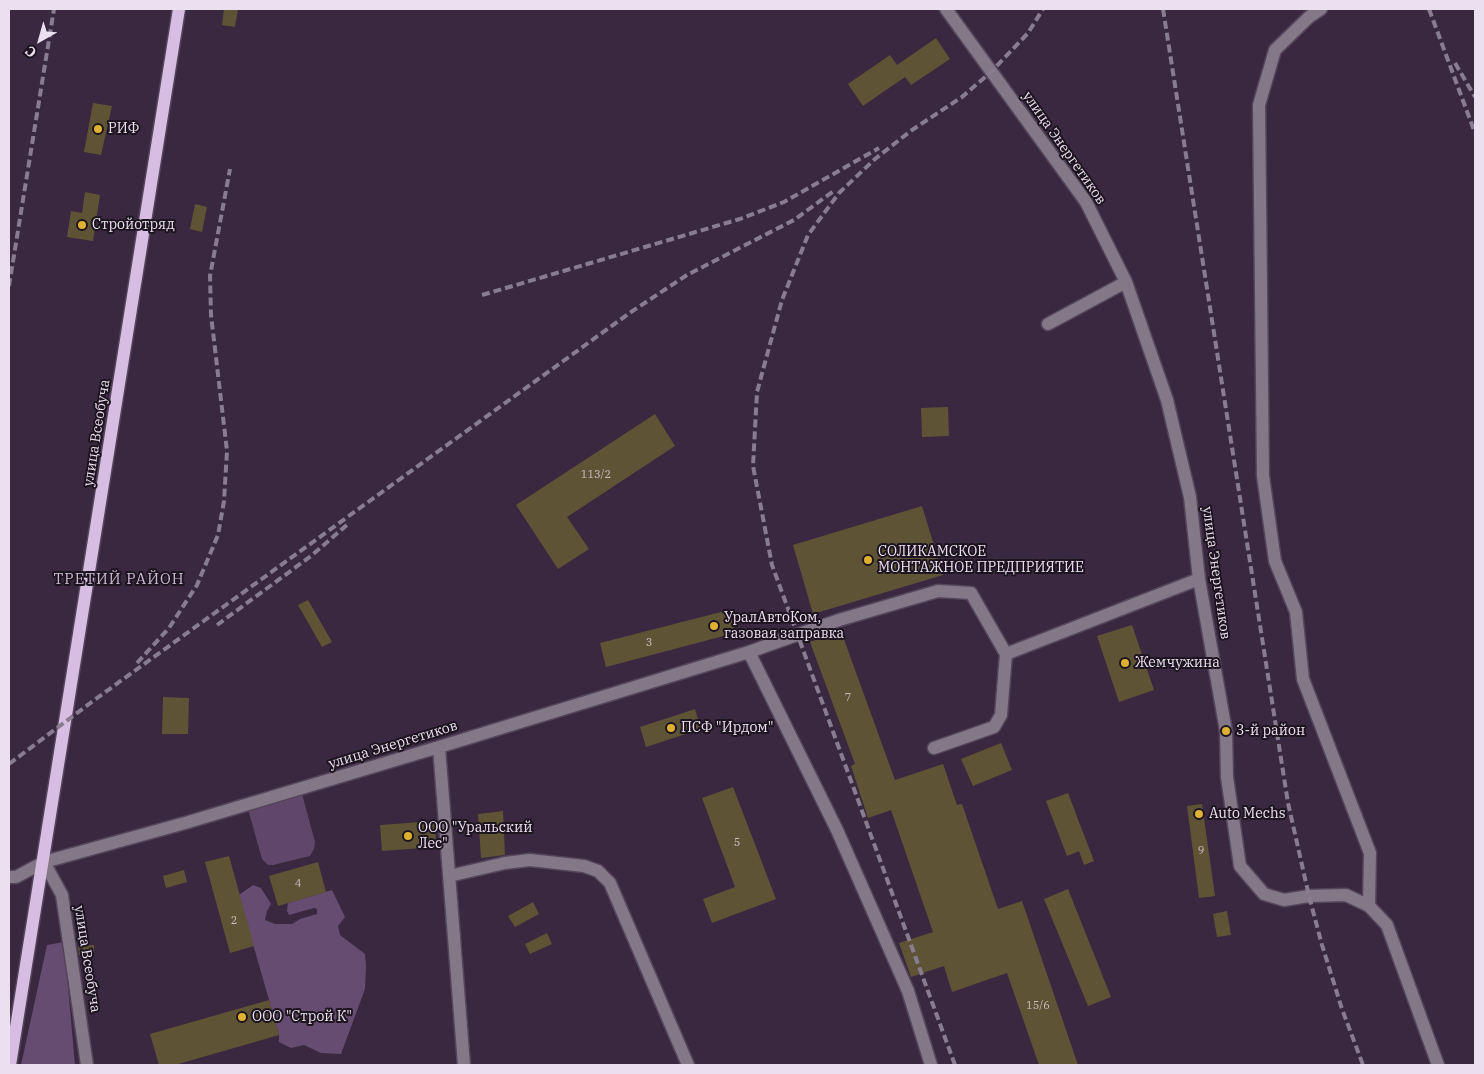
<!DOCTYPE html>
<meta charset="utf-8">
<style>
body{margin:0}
#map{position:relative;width:1484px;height:1074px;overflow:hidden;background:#392840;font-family:"IBM Plex Serif",serif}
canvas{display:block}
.frame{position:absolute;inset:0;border:10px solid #ebe0f0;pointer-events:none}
.north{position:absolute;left:15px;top:15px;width:50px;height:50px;-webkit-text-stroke:4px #1c151f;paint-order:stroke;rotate:218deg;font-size:14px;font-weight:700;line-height:20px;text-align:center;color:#ebe0f0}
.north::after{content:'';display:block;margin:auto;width:18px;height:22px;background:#ebe0f0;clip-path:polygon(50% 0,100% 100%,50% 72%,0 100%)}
</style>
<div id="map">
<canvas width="1484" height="1074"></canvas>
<div class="frame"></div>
<div class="north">С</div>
</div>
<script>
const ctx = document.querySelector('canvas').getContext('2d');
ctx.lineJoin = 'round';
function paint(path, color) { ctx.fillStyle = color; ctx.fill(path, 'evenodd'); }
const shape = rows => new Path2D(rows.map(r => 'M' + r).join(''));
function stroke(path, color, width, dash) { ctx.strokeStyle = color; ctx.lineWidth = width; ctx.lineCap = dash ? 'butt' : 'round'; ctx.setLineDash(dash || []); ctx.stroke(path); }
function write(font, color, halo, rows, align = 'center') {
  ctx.font = font + ' "IBM Plex Serif",serif'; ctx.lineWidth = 4; ctx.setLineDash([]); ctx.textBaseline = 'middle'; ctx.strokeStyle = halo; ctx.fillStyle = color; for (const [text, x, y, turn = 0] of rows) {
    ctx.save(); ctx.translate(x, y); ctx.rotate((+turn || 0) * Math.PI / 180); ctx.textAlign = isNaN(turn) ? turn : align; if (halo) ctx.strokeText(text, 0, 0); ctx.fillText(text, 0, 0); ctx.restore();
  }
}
paint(shape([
 [302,794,315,842,314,849,310,856,273,865,268,865,262,859,248,809]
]), '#60476a');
paint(shape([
 [253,885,261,888,271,904,267,911,265,920,275,924,292,924,300,919,317,914,317,909,314,908,289,915,287,911,288,903,332,890,345,917,338,926,340,935,365,954,366,965,365,989,341,1054,321,1053,304,1045,291,1048,279,1042,279,1035,239,895],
 [64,942,75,1065,21,1065,47,945]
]), '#664c71');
paint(shape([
 [224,9,238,9,235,27,222,25],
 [936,38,950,59,911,85,905,77,863,106,848,84,890,55,897,65],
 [93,103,112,106,101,155,84,152],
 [85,192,100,195,93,241,67,237,71,211,82,213],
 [195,204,207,207,202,232,190,229],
 [948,407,949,436,922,437,921,408],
 [655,414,675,446,567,517,589,549,558,569,516,505],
 [922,506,943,575,813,614,793,545],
 [308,600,332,642,322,647,298,605],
 [729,610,735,633,606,667,600,643],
 [1132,625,1154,690,1119,702,1097,636],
 [841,631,895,780,943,764,957,805,962,804,998,909,1022,901,1078,1065,1039,1065,1007,973,952,992,944,966,911,977,899,943,933,932,891,810,868,818,851,766,855,764,810,642],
 [163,697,189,698,188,734,162,734],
 [695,709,701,729,646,747,640,727],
 [1001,743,1012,770,973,786,961,759],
 [733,787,776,899,712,923,703,899,735,887,702,798],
 [1068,793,1094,861,1084,865,1079,851,1067,856,1046,801],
 [1202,804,1215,896,1199,898,1187,806],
 [503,811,505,855,481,858,478,814],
 [435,821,436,847,382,851,380,825],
 [229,856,254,946,230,953,205,862],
 [318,862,326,892,278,906,269,876],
 [184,870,187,882,166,888,163,876],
 [1068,889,1111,997,1088,1006,1044,899],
 [533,902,539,914,515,927,508,916],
 [1227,911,1231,935,1217,937,1213,914],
 [547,933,552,944,530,954,525,944],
 [94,945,94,954,79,955,78,946],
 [269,1000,279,1035,175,1065,159,1065,150,1034]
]), '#5f5335');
const minor = shape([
 [946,9,1086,202,1126,282,1167,400,1190,497,1199,579,1226,731,1227,777,1240,866,1264,894,1284,900,1309,896,1346,895,1369,906,1387,925,1438,1065],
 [1321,9,1309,17,1275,50,1259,105,1263,476,1275,561,1296,612,1303,679,1370,853,1369,906],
 [1048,324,1126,282],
 [749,652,837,830,908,991,931,1065],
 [439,747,464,1065],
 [934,748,994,727,1001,715,1006,654,1199,579],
 [44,862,62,895,87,1065],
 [449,876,505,863,530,860,584,866,598,871,610,883,688,1065],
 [9,877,16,877,44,862,185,823,439,747,749,652,839,620,938,591,971,593,1006,654]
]);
const major = shape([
 [10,1065,179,9]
]);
stroke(minor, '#55455c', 15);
stroke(major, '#55455c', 15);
stroke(minor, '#837788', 12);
stroke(major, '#d6bde1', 12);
stroke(shape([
 [1163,9,1288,803,1309,896,1322,945,1342,1009,1363,1065],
 [1429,9,1475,133],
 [1455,63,1475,97],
 [9,286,54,9],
 [482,295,740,219,784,202,879,148],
 [217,625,311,556,348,524],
 [137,663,169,628,197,585,218,535,224,501,227,451,211,315,210,276,230,169],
 [9,764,93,701,631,312,687,275,794,220,835,190],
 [955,1065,772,565,753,466,757,392,782,300,808,235,839,193,875,159,912,130,962,97,992,71,1028,33,1043,9]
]), '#8a7c90', 4, [8, 4]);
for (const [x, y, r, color] of [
 [98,129,5,"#deb133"],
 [82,225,5,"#deb133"],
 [868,560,5,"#deb133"],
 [714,626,5,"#deb133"],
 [1125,663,5,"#deb133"],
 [671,728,5,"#deb133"],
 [1226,731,5,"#deb133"],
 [1199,814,5,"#deb133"],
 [408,836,5,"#deb133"],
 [242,1017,5,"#deb133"]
]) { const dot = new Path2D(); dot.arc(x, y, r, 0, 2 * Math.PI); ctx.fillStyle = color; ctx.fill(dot); stroke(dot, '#1c151f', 2); }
write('11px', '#c8bdc1', null, [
 ["113/2",596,475],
 ["3",649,643],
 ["7",848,698],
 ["5",737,843],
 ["9",1201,851],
 ["4",298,884],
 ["2",234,921],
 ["15/6",1038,1006]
]);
write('14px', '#ebe0f0', '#1c151f', [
 ["РИФ",108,129],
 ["Стройотряд",92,225],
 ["СОЛИКАМСКОЕ",878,552],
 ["МОНТАЖНОЕ ПРЕДПРИЯТИЕ",878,568],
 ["УралАвтоКом,",724,618],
 ["газовая заправка",724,634],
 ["Жемчужина",1135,663],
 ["ПСФ \"Ирдом\"",681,728],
 ["3-й район",1236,731],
 ["Auto Mechs",1209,814],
 ["ООО \"Уральский",418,828],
 ["Лес\"",418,844],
 ["ООО \"Строй К\"",252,1017]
], 'left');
write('14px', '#ebe0f0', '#1c151f', [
 ["улица Энергетиков",1064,148,55],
 ["улица Всеобуча",97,433,-81],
 ["улица Энергетиков",1216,573,82],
 ["улица Энергетиков",393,745,-17],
 ["улица Всеобуча",87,959,81]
]);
ctx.letterSpacing = '1px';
write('15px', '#cdb8d6', '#1c151f', [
 ["ТРЕТИЙ РАЙОН",119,580]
]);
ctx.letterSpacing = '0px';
</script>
